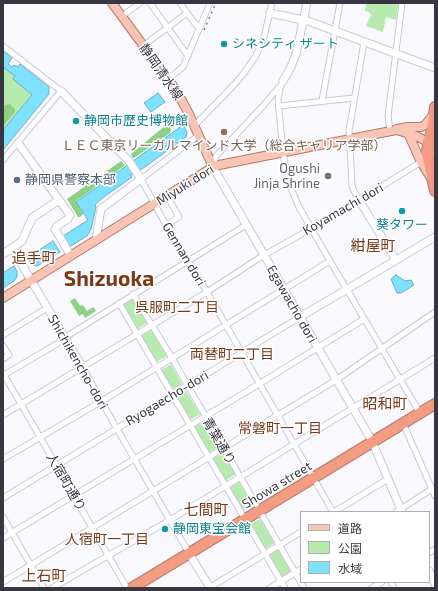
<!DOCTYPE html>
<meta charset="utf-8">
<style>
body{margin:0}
#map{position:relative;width:438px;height:591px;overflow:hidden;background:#f9f8fd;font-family:"Exo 2","Noto Sans JP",sans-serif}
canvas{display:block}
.frame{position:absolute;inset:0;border:4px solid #383741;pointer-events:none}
.legend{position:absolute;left:300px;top:511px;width:130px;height:72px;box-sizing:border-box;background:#fff;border:1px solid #afafb3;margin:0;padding:5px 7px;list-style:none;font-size:12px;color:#383741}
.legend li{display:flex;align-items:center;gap:8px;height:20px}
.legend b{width:20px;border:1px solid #afafb3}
</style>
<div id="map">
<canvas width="438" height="591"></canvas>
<div class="frame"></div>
<ul class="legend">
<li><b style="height:5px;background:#f8c4b3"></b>道路</li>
<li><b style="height:11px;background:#b7ebae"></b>公園</li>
<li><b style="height:11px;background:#7ee2ff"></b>水域</li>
</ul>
</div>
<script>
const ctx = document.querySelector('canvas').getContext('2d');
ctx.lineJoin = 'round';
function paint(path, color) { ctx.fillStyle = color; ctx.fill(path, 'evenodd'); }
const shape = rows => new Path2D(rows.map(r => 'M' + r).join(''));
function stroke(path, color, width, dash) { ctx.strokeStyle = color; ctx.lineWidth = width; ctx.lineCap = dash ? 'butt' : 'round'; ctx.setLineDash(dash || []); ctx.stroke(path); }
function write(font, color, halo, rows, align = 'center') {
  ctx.font = font + ' "Exo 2","Noto Sans JP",sans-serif'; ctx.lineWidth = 3; ctx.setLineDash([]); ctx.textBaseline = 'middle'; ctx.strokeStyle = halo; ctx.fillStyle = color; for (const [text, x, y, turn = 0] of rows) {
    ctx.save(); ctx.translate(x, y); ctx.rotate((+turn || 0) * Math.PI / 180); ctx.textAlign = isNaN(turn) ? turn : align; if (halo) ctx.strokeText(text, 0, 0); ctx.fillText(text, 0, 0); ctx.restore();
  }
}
paint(shape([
 [366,3,394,3,398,5,396,20,386,17,383,32,366,26,371,15,369,12,365,11],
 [3,67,15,76,14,79,32,95,3,130],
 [133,298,147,323,137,329,122,305],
 [151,330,167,356,156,362,141,336],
 [171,364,182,384,172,390,161,370],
 [186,391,200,414,190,420,176,397],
 [205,421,220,446,208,453,193,428],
 [223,453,236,474,225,481,212,459],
 [239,482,253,505,242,511,229,488],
 [260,519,275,543,265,549,250,524],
 [278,549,292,571,281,577,268,555]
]), '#b7ebae');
paint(shape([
 [10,104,15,109,15,112,3,126,3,108,5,105],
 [166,125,169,126,171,130,170,133,134,158,133,158,131,154],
 [121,161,125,165,124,166,76,201,83,214,80,217,78,217,67,199],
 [75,298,80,306,83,305,87,311,93,307,96,311,85,318,83,314,79,316,70,301]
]), '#8ed183');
const water = shape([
 [3,51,12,58,8,64,12,67,14,65,18,67,20,64,49,87,49,94,3,150,3,130,32,95,13,79,15,76,3,67,3,51],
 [158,93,165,102,151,112,144,103,158,93],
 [183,125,187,132,186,137,142,169,140,169,131,175,132,177,101,199,95,205,96,207,91,229,87,236,69,247,63,236,88,220,76,202,183,125],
 [53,241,60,252,39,265,36,266,30,263,27,258,53,241],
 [14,266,17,271,17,277,14,281,3,288,3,273,14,266],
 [396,275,405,281,411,280,414,285,401,293,397,293,391,279,396,275]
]);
paint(water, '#7ee2ff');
stroke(water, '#69afc6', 1);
const street = shape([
 [150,3,188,56],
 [180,3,199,29],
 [121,17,140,3],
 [3,46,61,91,3,160],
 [143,46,187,13],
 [168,79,183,67,210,3],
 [283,81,280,88,278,100,283,152,287,176,292,191,299,207,330,261,420,413],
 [322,101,340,3],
 [279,106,354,98],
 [194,126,233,86,244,73,256,56,264,37,272,3],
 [390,131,388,116,402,3],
 [199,135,141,179,166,225,207,292,333,512],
 [213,166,216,156,263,106,279,87],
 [359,200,353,189,352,185,349,131,364,42],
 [166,225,179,217,167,196],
 [133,294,172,358,304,588],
 [119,303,285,588],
 [3,335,47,308],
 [64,338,246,225],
 [3,346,9,355,3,359],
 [83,368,117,429,189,553],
 [3,373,127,588],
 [4,375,65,339],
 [3,415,207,292,264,255,332,217,421,162],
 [403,423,435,496],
 [3,459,102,401,330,261],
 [3,498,300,317],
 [334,512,388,479],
 [396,512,432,489],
 [3,517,44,588],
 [3,538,259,384,364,319],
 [429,553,435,549],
 [3,582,336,380,435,312],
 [391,582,394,588],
 [52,588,170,520,435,358],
 [209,588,301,532],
 [270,588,301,569],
 [372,588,382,582]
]);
const secondary = shape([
 [270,13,308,21,435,68],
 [283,81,290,69,296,54,307,3],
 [61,91,129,161,141,179,101,209,96,240],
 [18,143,70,215,68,219,57,226,55,229,71,256],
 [213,167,372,441,402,512],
 [359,200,396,260],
 [12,248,22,241,32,218,59,200],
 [3,254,12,248,83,368],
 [300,317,435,237],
 [189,553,210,588],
 [429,571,435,584]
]);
const primary = shape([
 [112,3,176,90,189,114,213,167],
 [397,129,408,127,421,127,425,125,433,115],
 [408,133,421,162,431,178],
 [3,298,213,167,219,165,396,130,414,135,432,144]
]);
const highway = shape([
 [435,107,432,131,428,142,427,153,435,191],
 [432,131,435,145,435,154],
 [132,588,435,404]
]);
stroke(street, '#c9c6df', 7);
stroke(secondary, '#c9c6df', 9);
stroke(primary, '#b2796b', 10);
stroke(highway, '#b2796b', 12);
stroke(street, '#fff', 5);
stroke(secondary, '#fff', 7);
stroke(primary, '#f8c4b3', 8);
stroke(highway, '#f49c81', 10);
stroke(shape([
 [204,30,216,3]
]), '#7e7d85', 1.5, [2, 4]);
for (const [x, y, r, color] of [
 [224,44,4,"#0f9aa8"],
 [76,121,4,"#0f9aa8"],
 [224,132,4,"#8d6e63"],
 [328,176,4,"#6b7280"],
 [17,180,4,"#5c6f8a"],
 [402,211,4,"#0f9aa8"],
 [165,529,4,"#0f9aa8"]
]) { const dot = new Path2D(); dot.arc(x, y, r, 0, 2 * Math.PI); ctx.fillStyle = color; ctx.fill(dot); stroke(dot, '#fff', 1.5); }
write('13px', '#0d838f', '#fff', [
 ["シネシティ ザート",232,44],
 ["静岡市歴史博物館",84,121],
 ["葵タワー",402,225,"center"],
 ["静岡東宝会館",173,529]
], 'left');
write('13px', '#383741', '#fff', [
 ["静岡清水線",161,72,55],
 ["Miyuki dori",185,185,-32],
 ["Koyamachi dori",343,209,-30],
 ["Gennan dori",184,254,59],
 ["Egawacho dori",292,304,60],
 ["Shichikencho-dori",78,362,60],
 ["Ryogaecho-dori",167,398,-31],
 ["青葉通り",219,441,60],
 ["人宿町通り",66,482,60],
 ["Showa street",277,485,-31]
]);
write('13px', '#785e54', '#fff', [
 ["ＬＥＣ東京リーガルマインド大学（総合キャリア学部）",224,146]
]);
write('13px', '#5b616d', '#fff', [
 ["Ogushi",320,169],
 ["Jinja Shrine",320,184]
], 'right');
write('13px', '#4e5e75', '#fff', [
 ["静岡県警察本部",25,180]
], 'left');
write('14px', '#7a3919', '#fff', [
 ["呉服町二丁目",177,307],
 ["両替町二丁目",232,354],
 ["常磐町一丁目",280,428],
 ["人宿町一丁目",107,539]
]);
write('15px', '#7a3919', '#fff', [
 ["紺屋町",373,246],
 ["追手町",34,258],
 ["昭和町",385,404],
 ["七間町",206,510],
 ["上石町",44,576]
]);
write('bold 21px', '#7a3919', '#fff', [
 ["Shizuoka",109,279]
]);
</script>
